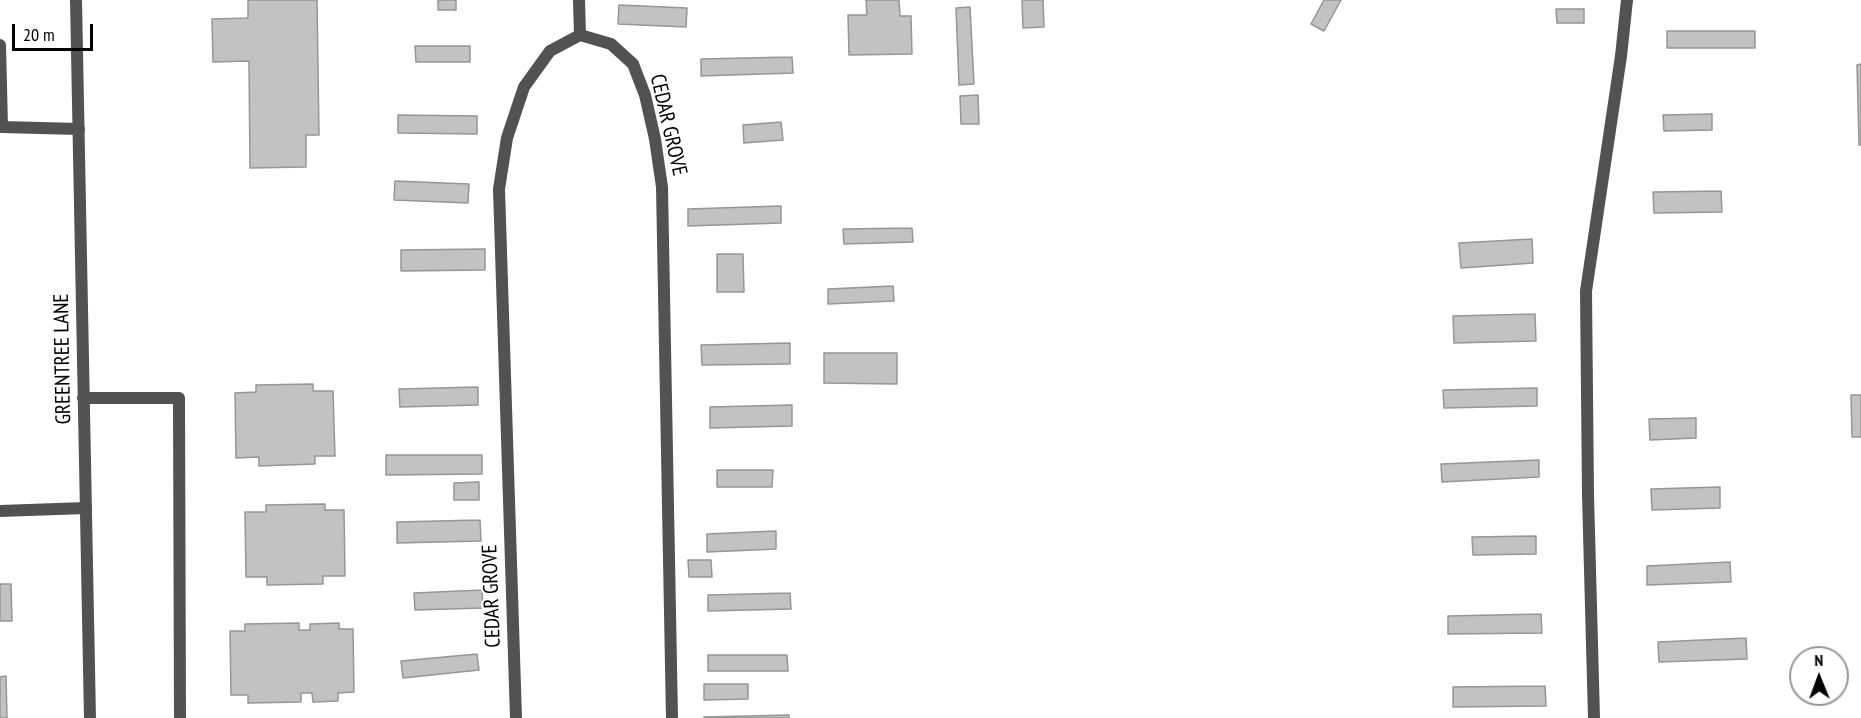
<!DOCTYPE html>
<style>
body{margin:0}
#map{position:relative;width:1861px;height:718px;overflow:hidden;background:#fff;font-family:"PT Sans Narrow",sans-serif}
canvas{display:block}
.north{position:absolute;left:1789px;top:646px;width:60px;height:60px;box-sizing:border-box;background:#fff;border:2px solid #999;border-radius:50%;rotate:359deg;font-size:16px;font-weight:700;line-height:24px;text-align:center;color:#000}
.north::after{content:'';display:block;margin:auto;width:21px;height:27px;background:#000;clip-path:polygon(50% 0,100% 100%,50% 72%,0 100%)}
.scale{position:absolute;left:12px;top:24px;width:81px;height:27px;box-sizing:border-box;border:3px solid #000;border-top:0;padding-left:8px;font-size:18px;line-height:21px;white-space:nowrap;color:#000;-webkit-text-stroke:4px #fff;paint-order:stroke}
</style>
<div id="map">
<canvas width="1861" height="718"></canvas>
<div class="north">N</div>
<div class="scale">20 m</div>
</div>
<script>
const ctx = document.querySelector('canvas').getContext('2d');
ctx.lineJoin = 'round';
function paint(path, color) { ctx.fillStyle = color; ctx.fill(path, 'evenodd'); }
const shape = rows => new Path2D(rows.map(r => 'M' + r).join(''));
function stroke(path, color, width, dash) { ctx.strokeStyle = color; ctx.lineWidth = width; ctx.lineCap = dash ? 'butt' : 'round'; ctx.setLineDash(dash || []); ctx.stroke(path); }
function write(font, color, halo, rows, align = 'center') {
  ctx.font = font + ' "PT Sans Narrow",sans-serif'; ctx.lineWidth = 4.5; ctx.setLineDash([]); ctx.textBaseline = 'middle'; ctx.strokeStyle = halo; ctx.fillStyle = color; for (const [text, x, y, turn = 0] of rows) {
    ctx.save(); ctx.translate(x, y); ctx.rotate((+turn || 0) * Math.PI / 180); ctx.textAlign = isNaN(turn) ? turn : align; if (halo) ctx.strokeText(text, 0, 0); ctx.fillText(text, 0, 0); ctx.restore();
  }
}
const building = shape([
 [248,0,317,0,319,135,306,135,306,167,250,168,249,61,213,62,212,19,248,18,248,0],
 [438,0,456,0,456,10,438,10,438,0],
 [866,0,899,0,900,16,911,16,912,54,849,55,848,15,867,15,866,0],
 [1022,0,1043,0,1044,27,1023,28,1022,0],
 [1324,0,1341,0,1324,31,1311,24,1324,0],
 [619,5,687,8,686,27,618,24,619,5],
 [970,7,974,84,959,85,956,8,970,7],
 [1556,9,1584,9,1584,23,1557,23,1556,9],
 [1667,31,1755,31,1755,48,1667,48,1667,31],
 [415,46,470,46,470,62,416,62,415,46],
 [792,57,793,73,701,76,701,59,792,57],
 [1861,64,1861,145,1859,145,1857,65,1861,64],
 [978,95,979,124,961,124,960,96,978,95],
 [1712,114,1712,130,1664,131,1663,115,1712,114],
 [398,115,477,116,477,134,398,133,398,115],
 [781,122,783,140,744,143,743,125,781,122],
 [395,181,469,184,468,203,394,200,395,181],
 [1721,191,1722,212,1654,213,1653,192,1721,191],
 [781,206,781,223,688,226,688,209,781,206],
 [912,228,913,242,844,244,843,229,912,228],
 [1532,239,1533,263,1461,268,1459,243,1532,239],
 [485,249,485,270,401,271,401,250,485,249],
 [717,254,743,254,744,292,717,292,717,254],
 [893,286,894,301,828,304,828,289,893,286],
 [1535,314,1536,341,1454,343,1453,316,1535,314],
 [790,343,790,364,702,365,701,345,790,343],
 [824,353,897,353,897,384,824,383,824,353],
 [313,384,313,391,333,391,335,456,315,456,315,464,259,466,259,457,236,458,235,393,256,392,256,385,313,384],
 [478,387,478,405,400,407,399,389,478,387],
 [1537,388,1537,406,1444,408,1443,390,1537,388],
 [1851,395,1861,395,1861,437,1852,437,1851,395],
 [792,405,792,426,710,428,710,407,792,405],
 [1696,418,1696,438,1650,440,1649,419,1696,418],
 [386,455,482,455,482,474,386,475,386,455],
 [1539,460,1539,477,1442,482,1441,464,1539,460],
 [717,470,773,470,772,487,717,487,717,470],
 [479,482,479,500,454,500,454,483,479,482],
 [1720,487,1720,508,1652,510,1651,489,1720,487],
 [325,504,325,510,344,510,345,576,323,576,323,584,267,585,267,577,246,577,245,512,266,512,266,505,325,504],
 [480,520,481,541,397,543,397,522,480,520],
 [776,531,776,549,707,552,707,534,776,531],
 [1536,536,1536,554,1473,555,1472,537,1536,536],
 [688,560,711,560,712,577,689,577,688,560],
 [1730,562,1731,582,1647,585,1647,566,1730,562],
 [0,584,11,584,12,621,0,621,0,584],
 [482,590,483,608,415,610,414,593,482,590],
 [790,593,791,609,708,611,708,595,790,593],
 [1541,614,1542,633,1448,634,1448,616,1541,614],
 [299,623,299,630,310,630,310,624,339,623,339,629,353,629,354,692,338,693,338,701,313,702,312,693,301,693,301,702,248,703,248,695,231,695,230,631,245,631,245,624,299,623],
 [1746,638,1747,659,1659,662,1658,642,1746,638],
 [477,654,479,670,403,678,401,661,477,654],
 [708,655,787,655,788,671,708,671,708,655],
 [6,676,7,718,0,718,0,677,6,676],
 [704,684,748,684,748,699,704,700,704,684],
 [1545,686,1546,706,1453,707,1453,687,1545,686],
 [789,715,789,718,704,718,704,717,789,715]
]);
paint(building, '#c2c2c2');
stroke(building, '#969696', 1.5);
stroke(shape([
 [0,45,2,127,79,129],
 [83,398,179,398,180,718],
 [0,511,86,508]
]), '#525252', 12);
stroke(shape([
 [76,0,90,718],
 [579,0,580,35],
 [516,718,499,189,507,138,524,87,550,51,580,35,611,44,633,64,645,95,655,139,662,187,672,718],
 [1594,718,1588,495,1586,291,1621,56,1627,0]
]), '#525252', 12);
write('21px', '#000', '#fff', [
 ["CEDAR GROVE",668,125,77],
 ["GREENTREE LANE",63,359,-91],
 ["CEDAR GROVE",492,596,-92]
]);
</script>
